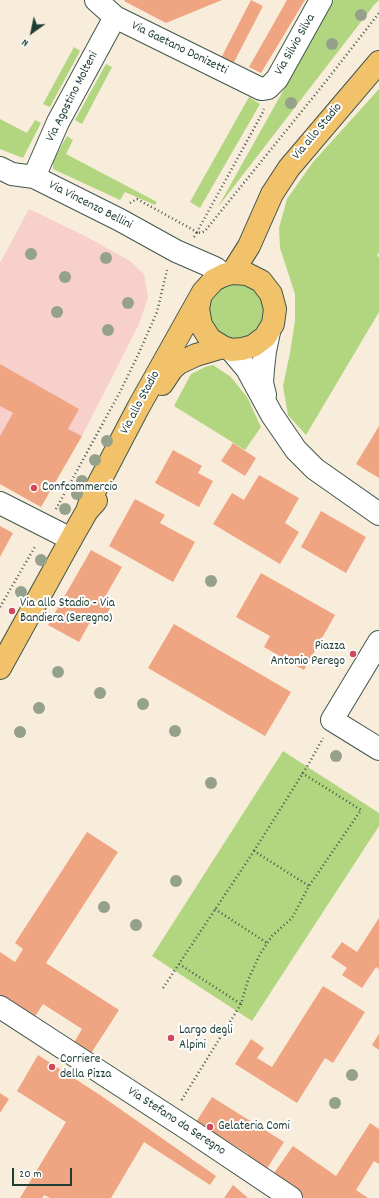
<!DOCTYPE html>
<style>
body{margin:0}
#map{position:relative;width:379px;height:1198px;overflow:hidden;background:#f8ecdb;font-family:Dekko,sans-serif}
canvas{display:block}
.north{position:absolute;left:12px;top:12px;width:40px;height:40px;-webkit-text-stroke:3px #fff;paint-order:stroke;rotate:213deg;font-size:11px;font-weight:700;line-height:16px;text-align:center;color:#1f3d34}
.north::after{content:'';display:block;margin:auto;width:14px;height:18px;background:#1f3d34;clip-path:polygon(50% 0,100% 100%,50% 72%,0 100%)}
.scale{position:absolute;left:12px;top:1168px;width:60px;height:18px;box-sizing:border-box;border:2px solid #1f3d34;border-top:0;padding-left:5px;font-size:12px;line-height:14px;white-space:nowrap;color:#1f3d34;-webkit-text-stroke:3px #fff;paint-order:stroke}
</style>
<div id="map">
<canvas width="379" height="1198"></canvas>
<div class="north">N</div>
<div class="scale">20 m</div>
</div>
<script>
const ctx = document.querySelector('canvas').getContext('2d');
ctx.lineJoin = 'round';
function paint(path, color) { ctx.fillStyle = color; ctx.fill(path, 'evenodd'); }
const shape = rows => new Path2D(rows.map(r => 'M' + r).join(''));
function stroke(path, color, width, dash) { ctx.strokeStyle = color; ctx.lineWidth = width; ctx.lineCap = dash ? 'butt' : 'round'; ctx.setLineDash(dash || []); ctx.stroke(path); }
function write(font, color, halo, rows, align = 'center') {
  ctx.font = font + ' Dekko,sans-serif'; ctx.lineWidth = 4; ctx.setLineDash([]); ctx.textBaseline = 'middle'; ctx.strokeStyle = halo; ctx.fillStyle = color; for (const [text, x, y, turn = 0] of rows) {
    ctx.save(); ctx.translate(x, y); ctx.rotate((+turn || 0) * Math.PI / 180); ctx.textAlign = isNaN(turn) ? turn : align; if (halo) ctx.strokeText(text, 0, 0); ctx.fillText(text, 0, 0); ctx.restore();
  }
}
paint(shape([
 [29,209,85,236,130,261,144,274,148,298,138,326,82,436,41,507,0,484,0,263]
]), '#f7d0cc');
paint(shape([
 [334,0,379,0,374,5,218,207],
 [74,47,80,51,50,107,43,104],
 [106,64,112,67,82,124,75,120],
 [379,89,379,252,377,256,379,257,379,312,306,435,288,415,283,386,290,353,295,321,295,294,280,248,279,228,287,199,313,162],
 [249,97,260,104,200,208,190,202],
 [0,119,27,133,35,120,41,123,23,158,0,149],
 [67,136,73,140,66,154,157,202,155,205,125,192,120,200,53,169,53,161],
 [230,281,244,282,260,292,266,311,264,323,248,338,226,339,209,324,209,298],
 [213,365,231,377,247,397,261,427,245,450,174,406,191,374,205,367],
 [283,751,379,813,379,826,252,1021,152,956]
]), '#b1d67f');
paint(shape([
 [125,0,222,0,166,23,124,1],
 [251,0,263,6,232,66,220,60],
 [287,0,305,0,261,73,249,67],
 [0,364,79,409,68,429,82,436,41,507,0,484,0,436,13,413,0,406],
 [379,426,379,478,356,464],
 [233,443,256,458,245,476,221,461],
 [173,450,202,466,198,473,213,481,199,507,155,483],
 [259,475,299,498,285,523,299,532,280,564,213,524,232,493,244,500],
 [135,499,165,515,160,523,195,542,173,582,109,546],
 [321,511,366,537,346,573,301,547],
 [0,526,13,533,0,557],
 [91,550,122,567,105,597,114,602,103,620,94,615,79,642,48,625],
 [261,573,335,615,304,670,264,647,270,636,236,617],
 [174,624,291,692,265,736,148,668],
 [87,832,118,852,46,963,119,1010,90,1055,73,1044,82,1029,43,1004,34,1018,0,995,0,952,15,962,23,949,15,943],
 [379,918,379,969,376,967,362,988,342,975,347,968,331,957,342,942,357,952],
 [323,986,365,1012,333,1063,325,1058,297,1103,235,1064,251,1039,264,1048,257,1058,272,1067],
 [379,1034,379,1050,372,1045],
 [38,1055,100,1095,216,1176,210,1185,144,1142,111,1198,50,1198,44,1195,42,1198,20,1198,66,1122,17,1091],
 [0,1093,9,1099,0,1113],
 [212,1097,284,1142,266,1170,246,1157,248,1154,196,1122],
 [370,1123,379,1129,379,1164,374,1161,356,1190,368,1198,304,1198,272,1176,293,1146,336,1176],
 [233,1185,248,1198,224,1198]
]), '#f0a582');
const minor = shape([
 [96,0,115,17,261,89,268,88,277,79,321,0],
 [0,168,12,174,34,177,120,220,176,251,215,268,224,275],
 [34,177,58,122,115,17],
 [231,350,247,369,272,415,296,450,315,469,379,514],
 [265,395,262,383,263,369,265,351,269,332],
 [0,503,71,539],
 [379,642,332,720,379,749],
 [0,1007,191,1131,291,1198]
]);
const major = shape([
 [232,273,249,246,272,194,289,168,379,62],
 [162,384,172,369,179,363,196,355,223,347],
 [87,511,92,496,138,408,203,292,214,280,224,275,232,273,247,274,261,281,271,294,275,309,273,324,265,337,253,346,242,349,231,350,223,347,210,339,201,325,198,309,200,298],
 [0,668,71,539,87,511,96,501]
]);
stroke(minor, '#40574d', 24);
stroke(major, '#40574d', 24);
stroke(shape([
 [130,203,137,199,197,232,263,112,264,109],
 [194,237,197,232,201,233,205,231,323,85,379,13],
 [56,509,120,392,138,355,157,312,167,270],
 [0,607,36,545],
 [302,773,361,810,309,886],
 [254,851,308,765,323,738],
 [215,909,267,943],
 [179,964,241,1004],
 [163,988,254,851,309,886,292,918,272,936,260,954,248,980,241,1004,181,1101]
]), '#40574d', 2.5, [1, 3]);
stroke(minor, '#fff', 22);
stroke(major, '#f2c26a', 22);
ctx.fillStyle = '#95a18a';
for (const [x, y] of [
 [361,15],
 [332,44],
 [291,103],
 [31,254],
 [106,258],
 [65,277],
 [128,303],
 [57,312],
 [108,330],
 [107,441],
 [95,460],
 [82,481],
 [77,494],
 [65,509],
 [41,560],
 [211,581],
 [21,592],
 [58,672],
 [100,693],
 [143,704],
 [39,708],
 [175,731],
 [20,732],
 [336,756],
 [211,783],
 [176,881],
 [104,907],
 [136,925],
 [352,1075],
 [335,1103]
]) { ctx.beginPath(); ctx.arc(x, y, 6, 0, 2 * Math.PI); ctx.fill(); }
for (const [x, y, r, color] of [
 [34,488,4,"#d1495b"],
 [12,611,4,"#d1495b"],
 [353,654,4,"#d1495b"],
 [171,1038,4,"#d1495b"],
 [52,1067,4,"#d1495b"],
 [210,1127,4,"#d1495b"]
]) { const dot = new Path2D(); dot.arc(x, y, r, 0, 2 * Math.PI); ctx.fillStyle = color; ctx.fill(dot); stroke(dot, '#fff', 1.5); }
write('13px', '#1f3d34', '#fff', [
 ["Via Silvio Silva",296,45,-60],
 ["Via Gaetano Donizetti",179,49,26],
 ["Via Agostino Molteni",73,97,-63],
 ["Via allo Stadio",318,132,-50],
 ["Via Vincenzo Bellini",90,206,27],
 ["Via allo Stadio",141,403,-62],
 ["Via Stefano da Seregno",176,1122,33]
]);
write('13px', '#1f3d34', '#fff', [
 ["Confcommercio",42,488],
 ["Via allo Stadio - Via",20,604],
 ["Bandiera (Seregno)",20,619],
 ["Piazza",345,647,"right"],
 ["Antonio Perego",345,662,"right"],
 ["Largo degli",179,1031],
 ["Alpini",179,1046],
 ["Corriere",60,1060],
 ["della Pizza",60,1075],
 ["Gelateria Comi",218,1127]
], 'left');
</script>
